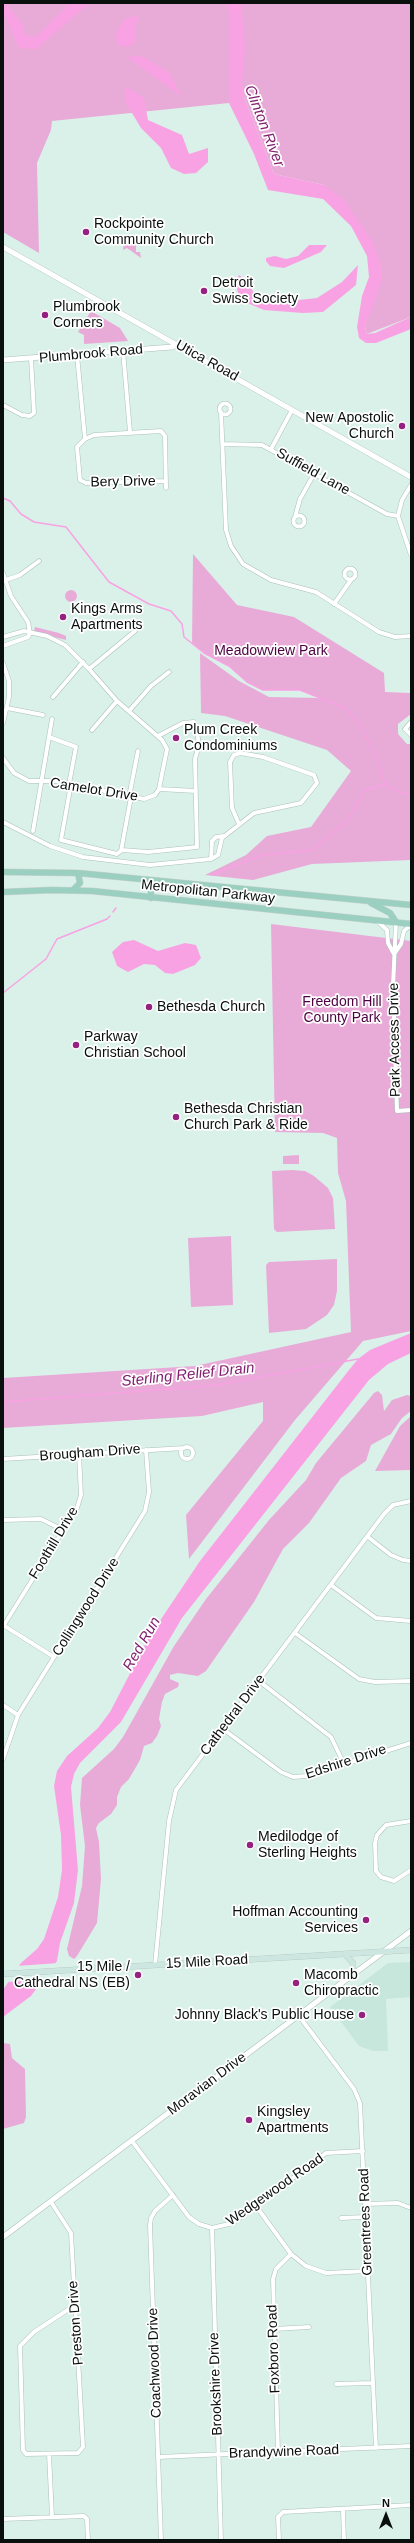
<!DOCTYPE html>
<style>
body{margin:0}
#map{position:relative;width:414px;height:2543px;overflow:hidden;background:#daf1e9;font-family:Helvetica,sans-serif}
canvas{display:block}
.frame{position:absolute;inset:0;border:4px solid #080f0d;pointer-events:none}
.north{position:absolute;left:366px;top:2495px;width:40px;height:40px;-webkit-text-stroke:3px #fff;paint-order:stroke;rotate:0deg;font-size:11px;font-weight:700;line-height:16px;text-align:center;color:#080f0d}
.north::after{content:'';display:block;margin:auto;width:14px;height:18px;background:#080f0d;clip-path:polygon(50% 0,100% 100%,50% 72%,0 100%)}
</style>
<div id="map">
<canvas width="414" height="2543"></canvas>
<div class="frame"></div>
<div class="north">N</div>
</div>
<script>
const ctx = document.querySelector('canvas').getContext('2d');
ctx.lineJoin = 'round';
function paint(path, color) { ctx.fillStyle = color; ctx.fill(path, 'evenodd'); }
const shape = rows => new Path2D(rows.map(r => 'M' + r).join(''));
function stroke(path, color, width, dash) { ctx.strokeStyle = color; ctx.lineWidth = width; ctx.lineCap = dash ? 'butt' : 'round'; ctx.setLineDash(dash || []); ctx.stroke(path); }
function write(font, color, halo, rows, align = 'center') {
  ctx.font = font + ' Helvetica,sans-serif'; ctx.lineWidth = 3.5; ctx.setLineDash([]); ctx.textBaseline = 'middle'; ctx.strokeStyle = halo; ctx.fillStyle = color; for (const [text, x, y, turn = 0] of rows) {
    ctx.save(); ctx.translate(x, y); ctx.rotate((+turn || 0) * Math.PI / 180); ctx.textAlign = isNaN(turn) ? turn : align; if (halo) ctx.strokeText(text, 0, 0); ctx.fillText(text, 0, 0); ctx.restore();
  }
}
paint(shape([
 [411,1962,411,1997,386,1999,388,2051,373,2051,359,2046,330,2007,388,1963]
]), '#c7e7dc');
paint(shape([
 [3,3,411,3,411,317,367,334,365,327,381,265,324,185,274,174,244,97,229,103,52,121,51,130,37,163,39,253,3,232],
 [124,240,126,243,140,243,136,244,136,252,140,252,141,258,127,248,123,250],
 [91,311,120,328,128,341,84,344,84,335,78,332],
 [193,554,237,605,294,617,384,673,385,692,411,693,411,714,398,724,398,734,407,744,411,744,411,860,312,864,253,880,205,875,246,855,267,836,311,827,351,771,327,750,225,716,201,713,200,653,239,681,269,697,320,698,300,690,263,690,247,682,229,666,204,653,192,643],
 '65 596a6 6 0 1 1 12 0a6 6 0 1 1-12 0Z',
 [35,627,59,633,66,636,66,640,34,632],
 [271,924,411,941,411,1331,363,1341,295,1420,189,1559,186,1515,263,1421,263,1402,202,1416,3,1428,3,1378,195,1366,351,1332,346,1201,338,1173,337,1138,323,1133,275,1132],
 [299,1155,299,1164,283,1164,283,1156],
 [292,1170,305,1171,314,1176,328,1188,333,1198,335,1229,277,1232,274,1229,272,1171],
 [231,1236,233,1305,191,1307,188,1238],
 [337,1259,337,1291,334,1305,327,1315,306,1329,269,1333,266,1265,269,1262],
 [378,1391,382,1395,384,1411,392,1400,407,1395,411,1396,411,1411,402,1418,391,1434,371,1445,366,1461,341,1478,309,1523,283,1549,254,1602,206,1671,198,1676,178,1673,170,1675,170,1679,179,1683,178,1687,165,1694,162,1702,159,1719,161,1726,157,1736,152,1743,144,1746,140,1760,129,1779,121,1787,117,1797,117,1805,111,1814,99,1823,96,1828,99,1842,101,1879,97,1923,77,1956,74,1959,69,1956,67,1949,82,1886,85,1846,80,1805,82,1778,114,1749,123,1737,174,1646,206,1599,269,1520,306,1480,316,1463,374,1393],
 [411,1416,411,1470,375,1471,400,1426],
 [3,2043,10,2044,12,2058,25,2069,26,2117,24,2123,3,2129]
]), '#e8abd8');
paint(shape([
 [3,3,6,3,22,24,25,35,36,37,70,3,90,3,36,49,19,48,6,19,3,17],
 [227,3,241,3,245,47,242,83,244,97,274,174,324,185,343,199,373,242,381,265,382,280,365,327,367,334,375,333,411,317,411,329,376,343,366,343,359,338,357,327,362,296,369,277,367,256,351,226,323,199,268,190,254,154,229,103,230,19],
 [134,16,139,17,135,26,136,42,128,47,118,45,115,37,119,27,125,19],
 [142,56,170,73,181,96,127,57],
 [125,86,144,98,148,120,182,135,189,154,208,148,208,162,196,173,184,174,171,168,161,148,141,128,126,103],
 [309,245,327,245,321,252,284,268,270,266,266,261,266,258,275,256,286,259,298,256],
 [358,265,356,285,323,312,303,313,264,310,240,300,235,282,239,275,248,282,256,297,299,300,317,298,342,282],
 [134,940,158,951,185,943,196,945,201,958,195,965,173,974,165,973,155,965,144,964,128,972,117,966,112,952,123,942],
 [411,1333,411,1353,388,1364,369,1380,182,1618,121,1722,80,1763,74,1774,71,1787,78,1870,74,1903,60,1943,57,1961,31,1996,3,2017,3,1990,21,1963,37,1949,44,1939,58,1897,62,1870,61,1835,54,1786,57,1771,67,1756,98,1728,110,1712,149,1637,200,1561,349,1370,358,1359,370,1350]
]), '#f9a2e3');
paint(shape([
 [59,1963,47,1980,6,1982,17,1966]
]), '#daf1e9');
stroke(shape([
 [3,498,10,501,21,514,34,522,66,527,109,582,149,604,171,611,182,624,184,637,204,653,229,666,247,682,263,690,300,690,345,708,360,725,376,755,385,784,400,793,411,794],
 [212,875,262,855,312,850,348,820,364,791,385,784],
 [113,912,116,908],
 [3,993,46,959,57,939,107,919,110,916],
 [3,1402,217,1385,358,1359]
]), '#f9a2e3', 1.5);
const minor = shape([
 [123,351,130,432],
 [77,355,85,439,77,447,80,480,86,483,166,481],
 '219.5 409a5.5 5.5 0 1 1 11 0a5.5 5.5 0 1 1-11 0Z',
 [3,405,22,415,30,416,34,413,31,358],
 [221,412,226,530,231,546,243,564,271,580,316,592,379,632,395,637,411,636],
 [85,439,94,435,161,431,165,436,166,488],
 [223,444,262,445,387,514,398,516],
 [271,449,292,410],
 [411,485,402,500,398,516,411,555],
 '293.5 521a5.5 5.5 0 1 1 11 0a5.5 5.5 0 1 1-11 0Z',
 [295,517,300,499,314,474],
 '344.5 574a5.5 5.5 0 1 1 11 0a5.5 5.5 0 1 1-11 0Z',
 [3,573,11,596,28,622,30,633],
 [3,581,20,575,39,561],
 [334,604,351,580],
 [3,637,24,631,47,636,65,645,89,669,117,701,162,740,167,749,159,789,155,795,144,799,56,781,29,781,14,773,3,758],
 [3,646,28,637,30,633],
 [3,663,9,681,9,697,3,723],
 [89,669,135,631],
 [53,697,83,662],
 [7,708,43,715],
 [129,711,151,686,169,672],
 [411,722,405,729,411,735],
 [92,730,117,701],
 [49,737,76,747,69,784],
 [71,784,61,840,117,854,122,850,148,852,197,847,195,759,199,745,196,726,194,722,183,723,158,736],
 [159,789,196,791],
 [129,797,138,751],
 [3,822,50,846,83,857,150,865,211,859,218,855,222,838,254,813,301,803,317,783,314,775,263,757,240,753,234,755,230,762,232,808,239,824],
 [33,831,52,719],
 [121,851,131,797],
 [211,859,212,841,216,837,224,836],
 [377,921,387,930,388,943,394,954],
 [396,922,393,986,397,1111,411,1110],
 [394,954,401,944,404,931,411,925],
 '181 1453a6 6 0 1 1 12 0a6 6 0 1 1-12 0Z',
 [3,1459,184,1448],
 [3,1520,41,1519,63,1530],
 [368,1537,391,1555,403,1560,411,1561],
 [331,1585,376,1618,411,1621],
 [3,1625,54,1657],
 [4,1625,77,1508,81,1495,79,1454],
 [295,1633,359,1679,375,1682,411,1681],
 [259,1681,331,1737,344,1764],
 [3,1705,18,1715],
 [223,1729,281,1772,293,1777,307,1776,411,1743],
 [3,1759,18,1715,145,1511,149,1492,146,1450],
 [411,1821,386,1825,377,1835,375,1843,376,1871,381,1877,394,1881,411,1870],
 [155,1965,169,1821,176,1790,384,1514,393,1505,411,1501],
 [299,2016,354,2089,360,2103,376,2448],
 [132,2141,189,2217,199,2224,212,2228,233,2223,326,2153,363,2151],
 [51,2202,71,2233,83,2447,78,2453,26,2454,23,2450,20,2346,34,2332,75,2305],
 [365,2204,398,2203,411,2208],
 [256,2206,291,2254,306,2266,326,2273,368,2271],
 [341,2218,365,2217],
 [212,2228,221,2540],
 [274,2329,309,2327],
 [336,2384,372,2383],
 [278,2452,273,2279,276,2269,291,2254],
 [49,2454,52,2517],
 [158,2457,411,2446],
 [343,2510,344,2540],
 [3,2519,84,2516,87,2519,88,2540],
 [161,2540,150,2225,151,2218,155,2211,173,2195],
 [279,2540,278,2517,283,2512,411,2505]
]);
const tertiary = shape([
 [3,247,411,477],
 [3,360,172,347,177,344],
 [3,2237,411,1931]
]);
const secondary = shape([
 [345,1954,353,1963,353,1975],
 [3,1974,411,1950]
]);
const primary = shape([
 [3,872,78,873,411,905],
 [73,890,80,883,78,873],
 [3,892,52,890,92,891,411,924],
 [151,898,151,887,159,881],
 [371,903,390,913,396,922]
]);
stroke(minor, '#aac0b8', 5);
stroke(tertiary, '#aac0b8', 6);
stroke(secondary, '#aac0b8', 6);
stroke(primary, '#d3d4d3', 7);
stroke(minor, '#fff', 4);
stroke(tertiary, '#fff', 5);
stroke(secondary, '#cde7e0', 5.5);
stroke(primary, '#9bd0c0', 6);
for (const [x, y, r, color] of [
 [86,232,4,"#952280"],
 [204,291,4,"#952280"],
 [45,315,4,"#952280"],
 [402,426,4,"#952280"],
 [63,617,4,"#952280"],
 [176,738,4,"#952280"],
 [149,1007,4,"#952280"],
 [76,1045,4,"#952280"],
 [176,1117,4,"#952280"],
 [250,1845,4,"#952280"],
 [366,1920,4,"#952280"],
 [138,1975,4,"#952280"],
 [296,1983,4,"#952280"],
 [362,2015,4,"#952280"],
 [249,2120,4,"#952280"]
]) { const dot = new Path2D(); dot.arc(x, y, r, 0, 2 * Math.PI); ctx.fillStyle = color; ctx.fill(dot); stroke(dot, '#fff', 1.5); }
write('14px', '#080f0d', '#fff', [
 ["Rockpointe",94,224],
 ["Community Church",94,240],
 ["Detroit",212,283],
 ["Swiss Society",212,299],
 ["Plumbrook",53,307],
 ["Corners",53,323],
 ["New Apostolic",394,418,"right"],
 ["Church",394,434,"right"],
 ["Kings Arms",71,609],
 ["Apartments",71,625],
 ["Plum Creek",184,730],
 ["Condominiums",184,746],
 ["Bethesda Church",157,1007],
 ["Parkway",84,1037],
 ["Christian School",84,1053],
 ["Bethesda Christian",184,1109],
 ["Church Park & Ride",184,1125],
 ["Medilodge of",258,1837],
 ["Sterling Heights",258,1853],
 ["Hoffman Accounting",358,1912,"right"],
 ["Services",358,1928,"right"],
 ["15 Mile /",130,1967,"right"],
 ["Cathedral NS (EB)",130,1983,"right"],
 ["Macomb",304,1975],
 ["Chiropractic",304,1991],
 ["Johnny Black's Public House",354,2015,"right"],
 ["Kingsley",257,2112],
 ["Apartments",257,2128]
], 'left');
write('14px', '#080f0d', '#fff', [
 ["Plumbrook Road",91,354,-5],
 ["Utica Road",207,361,29],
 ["Suffield Lane",313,472,29],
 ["Bery Drive",123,482,-1],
 ["Camelot Drive",94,790,9],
 ["Metropolitan Parkway",208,892,6],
 ["Park Access Drive",395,1040,-91],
 ["Brougham Drive",90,1453,-4],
 ["Foothill Drive",54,1543,-59],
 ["Collingwood Drive",86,1607,-58],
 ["Cathedral Drive",233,1715,-53],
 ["Edshire Drive",346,1762,-18],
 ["15 Mile Road",207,1962,-3],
 ["Moravian Drive",207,2084,-37],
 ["Wedgewood Road",275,2190,-35],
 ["Greentrees Road",366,2222,-92],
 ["Preston Drive",76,2323,-94],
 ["Foxboro Road",274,2349,-92],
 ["Coachwood Drive",155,2363,-92],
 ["Brookshire Drive",216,2384,-92],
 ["Brandywine Road",284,2452,-2]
]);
write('14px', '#4e0042', '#fff', [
 ["Meadowview Park",271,651],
 ["Freedom Hill",342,1002],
 ["County Park",342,1018]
]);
write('italic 15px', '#832171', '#fff', [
 ["Clinton River",264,126,69],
 ["Sterling Relief Drain",188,1375,-6],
 ["Red Run",142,1644,-60]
]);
</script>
